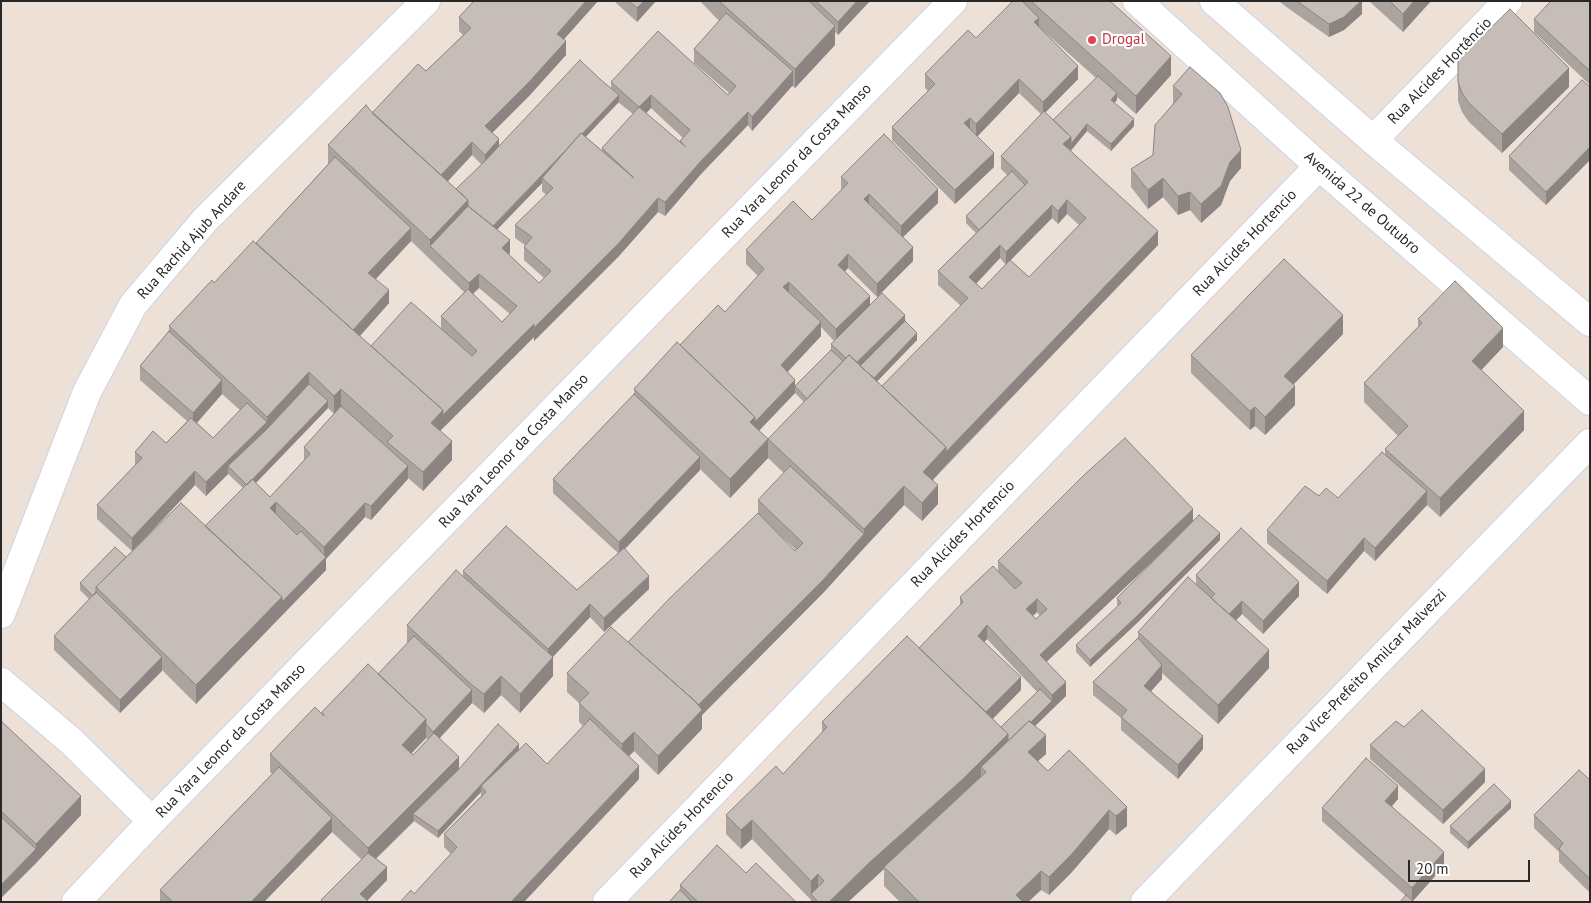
<!DOCTYPE html>
<meta charset="utf-8">
<style>
body{margin:0}
#map{position:relative;width:1591px;height:903px;overflow:hidden;background:#ece0d7;font-family:"PT Sans",sans-serif}
canvas{display:block}
.frame{position:absolute;inset:0;border:2px solid #282828;pointer-events:none}
.scale{position:absolute;left:1408px;top:860px;width:122px;height:22px;box-sizing:border-box;border:2px solid #282828;border-top:0;padding-left:6px;font-size:15px;line-height:18px;white-space:nowrap;color:#282828;-webkit-text-stroke:4px #fff;paint-order:stroke}
</style>
<div id="map">
<canvas width="1591" height="903"></canvas>
<div class="frame"></div>
<div class="scale">20 m</div>
</div>
<script>
const ctx = document.querySelector('canvas').getContext('2d');
ctx.lineJoin = 'round';
const shape = rows => new Path2D(rows.map(r => 'M' + r).join(''));
function stroke(path, color, width, dash) { ctx.strokeStyle = color; ctx.lineWidth = width; ctx.lineCap = dash ? 'butt' : 'round'; ctx.setLineDash(dash || []); ctx.stroke(path); }
function paint(path, color) { ctx.fillStyle = color; ctx.fill(path, 'evenodd'); }
function write(font, color, halo, rows, align = 'center') {
  ctx.font = font + ' "PT Sans",sans-serif'; ctx.lineWidth = 4.5; ctx.setLineDash([]); ctx.textBaseline = 'middle'; ctx.strokeStyle = halo; ctx.fillStyle = color; for (const [text, x, y, turn = 0] of rows) {
    ctx.save(); ctx.translate(x, y); ctx.rotate((+turn || 0) * Math.PI / 180); ctx.textAlign = isNaN(turn) ? turn : align; if (halo) ctx.strokeText(text, 0, 0); ctx.fillText(text, 0, 0); ctx.restore();
  }
}
const street = shape([
 [1373,140,1508,1],
 [1,614,87,392,133,305,205,220,426,1],
 [1,682,71,741,152,821],
 [76,902,152,821,953,1],
 [607,902,1319,166],
 [1145,902,1590,443]
]);
const secondary = shape([
 [1137,1,1319,166,1590,401],
 [1214,1,1373,140,1590,322]
]);
stroke(street, '#cdd4e2', 30);
stroke(secondary, '#cdd4e2', 30);
stroke(street, '#fff', 28);
stroke(secondary, '#fff', 28);
paint(shape([
 [474,1,598,1,564,39,566,55,530,95,492,133,499,146,601,80,611,89,611,82,728,95,729,93,694,63,694,49,719,21,700,1,870,1,838,35,835,32,835,45,795,88,792,86,752,131,748,125,701,174,665,216,658,212,618,257,534,341,534,337,440,431,452,460,423,491,408,478,371,520,365,517,326,559,326,570,196,704,162,670,120,713,54,650,54,636,89,599,80,590,80,583,126,557,132,551,97,519,97,505,135,465,135,452,166,443,187,421,140,380,140,366,169,331,169,326,256,243,328,164,328,145,370,110,372,113,426,71,463,35,459,31,459,17],
 [618,102,633,114,602,148,602,151,586,137],
 [651,108,683,138,680,141,680,143,646,113],
 [472,155,482,165,456,189,447,181],
 [542,183,542,191,546,195,515,225,515,238,525,245,524,247,524,260,544,278,539,283,509,255,510,253,497,229],
 [411,241,464,292,441,316,441,329,371,346,360,336,389,303,376,279],
 [479,288,510,314,502,322,473,294],
 [222,394,240,410,213,438,197,423],
 [328,408,334,414,304,447,304,460,270,497,256,483],
 [228,474,243,488,205,526,140,544,195,485,206,496],
 [614,1,656,1,637,22],
 [1013,1,1110,1,1171,75,1136,114,1117,97,1117,100,1114,103,1134,126,1111,151,1087,131,1071,151,1158,245,932,481,938,504,922,521,904,505,864,548,824,592,702,715,702,729,658,775,634,751,629,756,639,779,524,902,400,902,414,894,451,854,444,847,444,834,481,796,481,792,438,838,414,821,376,859,387,880,367,900,369,902,321,902,321,900,362,860,332,832,264,902,160,902,160,890,272,774,270,772,270,754,322,714,322,712,378,674,407,644,407,625,463,577,463,571,577,590,618,553,553,493,553,479,634,394,634,389,680,345,725,312,758,276,746,264,746,250,812,220,841,191,841,177,938,203,903,237,913,261,877,297,848,268,845,271,870,304,905,321,917,340,877,381,882,386,961,306,938,285,938,271,976,233,966,223,966,216,1007,175,1001,169,1001,156,1041,114,1019,93,977,136,994,167,955,204,892,140,892,127,928,91,925,88,925,74,976,38],
 [1039,27,1096,78,1053,120,1045,112,1078,79],
 [1067,214,1079,225,1029,277,1010,260,1052,218,1058,224],
 [1000,258,1006,265,982,289,976,284],
 [821,327,834,341,831,344,831,350,795,386,787,372,821,336],
 [795,393,804,402,768,439,759,431],
 [768,458,784,473,758,500,758,513,628,642,567,673,567,692,579,703,579,722,583,726,547,764,519,750,459,769,440,738,472,703,484,713,501,695,520,713,553,676,553,657,590,617,604,632,649,589,625,549,700,470,700,469,730,498],
 [772,528,796,550,795,551],
 [426,738,428,739,413,755,411,754],
 [1279,1,1362,1,1362,14,1344,30,1329,37,1285,6],
 [1369,1,1431,1,1403,32],
 [1590,1,1590,85,1534,32,1534,19],
 [1458,60,1569,87,1502,153,1469,122,1462,112,1458,101],
 [1190,67,1241,168,1230,181,1221,205,1201,223,1190,210,1178,215,1163,197,1148,209,1131,187,1131,169,1153,155,1173,104,1173,86],
 [1582,80,1546,205,1509,170,1509,156],
 [1418,319,1503,347,1481,370,1524,430,1440,517,1427,505,1375,561,1364,551,1327,594,1267,543,1267,530,1319,496,1338,498,1385,454,1385,449,1398,436,1364,402,1364,383,1418,327],
 [1343,334,1293,385,1295,405,1265,435,1255,426,1250,430,1191,373,1191,355],
 [1193,521,1220,540,1136,624,1090,667,1076,652,1076,645,1118,606,1117,605,1117,598,1166,549,1046,662,1066,696,1035,726,1046,754,1038,761,1048,771,1069,750,1127,826,1116,835,1109,829,1071,873,1049,895,1041,890,1028,902,900,902,884,886,884,869,848,902,811,902,811,900,752,839,741,849,726,834,726,815,783,774,822,733,822,722,919,648,960,606,960,597,998,571,998,561],
 [1037,612,1040,616,1036,619,1033,616],
 [987,639,1037,692,1001,727,993,719,1021,690,984,642],
 [1196,575,1299,596,1263,634,1242,614,1236,620,1269,668,1218,724,1162,673,1162,679,1151,691,1203,749,1178,779,1121,730,1121,718,1093,695,1093,682,1138,638,1138,632,1196,584],
 [1,721,81,815,36,863,1,898],
 [1404,727,1485,782,1443,824,1370,759,1370,745],
 [1590,780,1590,893,1559,862,1559,852,1534,828,1534,815],
 [1398,799,1392,806,1444,866,1413,901,1406,896,1322,821,1322,808],
 [1511,808,1468,849,1450,833,1450,826],
 [746,873,796,902,669,902,680,890,680,885]
]), '#aaa39e');
paint(shape([
 [586,1,598,1,557,47,557,34],
 [644,1,656,1,637,22,637,8],
 [857,1,870,1,838,35,838,22],
 [1361,1,1362,1,1362,14,1344,30,1329,37,1329,24],
 [1414,1,1431,1,1403,32,1403,14],
 [1039,18,1039,31,1034,22],
 [835,26,835,45,795,88,795,69],
 [566,41,566,55,530,95,485,140,485,126],
 [1171,56,1171,75,1136,114,1136,96],
 [1078,66,1078,79,1043,115,1043,102],
 [1569,68,1569,87,1502,153,1502,134],
 [793,71,793,85,752,131,752,117],
 [1019,79,1019,93,976,138,976,124],
 [1117,93,1117,100,1111,107,1111,100],
 [619,95,619,102,544,180,542,178,542,183,490,237,490,230],
 [651,95,651,108,639,120,639,107],
 [748,112,748,125,701,174,665,216,665,202,701,161],
 [970,118,970,132,964,123],
 [1134,119,1134,126,1111,151,1111,144],
 [1087,124,1087,131,1071,150,1063,144],
 [499,139,499,153,485,168,485,155],
 [472,142,472,155,438,192,438,178],
 [1590,147,1590,160,1546,205,1546,192],
 [1241,150,1241,168,1230,181,1221,205,1201,223,1201,204,1230,162],
 [994,153,994,167,955,204,955,190],
 [1163,178,1163,197,1148,209,1148,190],
 [938,189,938,203,901,239,901,226],
 [1190,192,1190,210,1178,215,1178,196],
 [869,194,869,207,864,199],
 [658,198,658,212,618,257,534,341,534,328],
 [468,200,468,219,430,246,430,240],
 [1067,200,1067,214,1058,224,1058,211],
 [1052,205,1052,218,1006,265,1006,252],
 [411,228,411,241,368,287,368,273],
 [1158,231,1158,245,946,465,923,491,923,472,946,447],
 [510,240,510,253,502,261,502,248],
 [1000,245,1000,258,969,291,969,277],
 [913,247,913,261,877,297,877,284],
 [848,254,848,268,838,278,838,265],
 [479,274,479,288,469,297,469,283],
 [789,282,789,295,783,287],
 [389,290,389,303,351,346,351,333],
 [870,296,870,310,836,342,836,329],
 [905,315,905,328,858,375,854,366],
 [1343,315,1343,334,1284,394,1284,376],
 [821,322,821,336,781,379,781,365],
 [534,324,534,337,443,428,431,441,431,423,443,410],
 [1503,328,1503,347,1472,380,1472,361],
 [917,333,917,340,867,392,867,385],
 [309,372,309,390,267,436,267,417],
 [222,380,222,394,193,427,193,413],
 [795,380,795,393,750,440,750,422],
 [1295,386,1295,405,1265,435,1265,417],
 [341,389,341,408,334,414,334,396],
 [328,401,328,408,247,492,247,485],
 [1255,407,1255,426,1250,430,1250,411],
 [1524,411,1524,430,1440,517,1440,498],
 [267,422,267,436,228,466,228,474,206,496,206,482],
 [768,439,768,458,730,498,730,479],
 [452,441,452,460,423,491,423,472],
 [700,457,700,470,619,555,619,542],
 [408,466,408,479,371,520,371,506],
 [195,471,195,485,132,552,132,538],
 [938,485,938,504,922,521,922,503],
 [904,486,904,505,864,548,824,592,702,715,702,729,658,775,658,756,696,708,864,534,864,529],
 [1427,491,1427,505,1375,561,1375,548],
 [276,502,276,516,270,508],
 [365,503,365,517,326,559,326,570,196,704,196,685,282,597,324,558,324,547],
 [1193,509,1193,523,1040,668,1040,655],
 [1220,533,1220,540,1136,624,1090,667,1090,660],
 [1364,538,1364,551,1327,594,1327,581],
 [649,576,649,589,604,632,604,618],
 [1299,582,1299,596,1263,634,1263,621],
 [1037,599,1037,612,1026,622,1026,609],
 [1242,601,1242,614,1227,630,1227,617],
 [590,604,590,617,548,662,548,649],
 [987,625,987,639,978,649,978,636],
 [1269,650,1269,668,1218,724,1218,705],
 [162,657,162,671,120,713,120,700],
 [553,657,553,676,520,713,520,694],
 [1162,665,1162,679,1144,699,1144,686],
 [501,676,501,695,484,713,484,694],
 [1021,677,1021,690,983,728,983,715],
 [1066,682,1066,696,1008,752,986,772,981,767,981,780,884,867,884,869,848,902,829,902,870,862,1008,734,1052,701,1052,695],
 [472,690,472,703,433,745,433,732],
 [426,719,426,738,402,763,402,745],
 [634,732,634,751,622,763,622,744],
 [1046,735,1046,754,1028,770,1028,752],
 [1203,736,1203,749,1178,779,1178,765],
 [519,744,519,751,481,786,481,792,438,838,438,831],
 [459,757,459,776,413,814,414,821,368,866,368,848],
 [639,766,639,779,524,902,511,902],
 [1485,769,1485,782,1443,824,1443,810],
 [1398,786,1398,799,1385,814,1385,801],
 [81,796,81,815,36,863,36,844],
 [1511,801,1511,808,1468,849,1468,842],
 [1127,807,1127,826,1116,835,1116,816],
 [1109,810,1109,829,1071,873,1049,895,1049,877],
 [332,818,332,832,264,902,251,902],
 [752,820,752,839,741,849,741,830],
 [36,849,36,863,1,898,1,885],
 [1444,852,1444,866,1412,902,1412,888],
 [387,867,387,880,366,902,360,894],
 [1041,871,1041,890,1028,902,1016,902,1016,895],
 [818,874,818,893,811,895,811,881]
]), '#8b8481');
const building = shape([
 [474,1,586,1,557,34,566,41,530,81,485,126,499,139,485,155,472,142,441,175,372,113,418,64,426,71,471,28,459,17,474,1],
 [629,1,644,1,637,8,629,1],
 [719,1,809,1,835,26,795,69,719,1],
 [816,1,857,1,838,22,816,1],
 [1013,1,1022,1,1039,18,1034,22,1078,66,1043,102,1019,79,976,124,970,118,964,123,994,153,955,190,892,127,935,84,925,74,968,30,976,38,1013,1],
 [1031,1,1110,1,1171,56,1136,96,1031,1],
 [1297,1,1361,1,1344,17,1329,24,1297,1],
 [1390,1,1414,1,1403,14,1390,1],
 [1551,1,1590,1,1590,71,1534,19,1551,1],
 [1510,9,1569,68,1502,134,1469,103,1462,93,1458,82,1458,60,1510,9],
 [726,13,793,71,752,117,748,112,701,161,665,202,658,198,618,244,534,328,534,324,443,415,443,410,371,346,411,302,472,356,477,351,441,316,468,289,502,322,517,306,479,274,469,283,430,246,468,206,510,240,502,248,539,283,551,271,524,247,532,237,515,225,553,188,542,178,581,133,634,178,602,148,639,107,686,147,680,141,690,130,651,95,639,107,611,82,658,31,728,95,736,86,694,49,726,13],
 [580,60,601,80,619,95,582,134,581,133,565,151,493,226,468,206,468,200,456,189,485,161,580,60],
 [1190,67,1220,93,1228,107,1241,150,1230,162,1221,186,1201,204,1190,192,1178,196,1163,178,1148,190,1131,169,1153,155,1155,125,1182,94,1173,86,1190,67],
 [1098,76,1117,93,1111,100,1134,119,1111,144,1087,124,1071,144,1071,137,1053,120,1098,76],
 [1582,80,1590,87,1590,147,1546,192,1509,156,1582,80],
 [366,105,370,110,468,200,430,240,328,145,366,105],
 [1044,111,1071,137,1063,144,1158,231,946,452,946,447,882,386,968,298,938,271,1028,182,1001,156,1044,111],
 [1067,200,1086,218,1029,277,1010,260,982,289,969,277,1000,245,1006,252,1052,205,1058,211,1067,200],
 [884,134,938,189,901,226,869,194,864,199,913,247,877,284,848,254,838,265,870,296,836,329,789,282,783,287,821,322,781,365,795,380,755,422,755,417,680,345,718,305,725,312,764,269,746,250,793,201,812,220,848,183,841,177,884,134],
 [335,157,411,228,368,273,389,290,353,330,256,243,335,157],
 [1012,171,1025,185,979,230,966,216,1012,171],
 [253,241,443,410,431,423,452,441,423,472,387,442,393,436,341,389,334,396,309,372,267,417,169,326,212,280,214,283,253,241],
 [1284,259,1343,315,1284,376,1295,386,1265,417,1255,407,1250,411,1191,355,1284,259],
 [1455,281,1503,328,1472,361,1524,411,1440,498,1385,449,1408,426,1364,383,1422,323,1418,319,1455,281],
 [882,293,905,315,857,362,849,355,846,358,831,344,882,293],
 [905,321,917,333,874,378,860,366,905,321],
 [169,331,222,380,193,413,140,366,169,331],
 [677,342,755,417,750,422,768,439,730,479,634,389,677,342],
 [831,350,843,361,807,399,795,386,831,350],
 [849,355,946,447,923,472,938,485,922,503,904,486,864,529,768,439,849,355],
 [309,384,328,401,247,485,228,466,267,429,309,384],
 [634,394,700,457,619,542,553,479,634,394],
 [247,403,267,422,206,482,195,471,132,538,97,505,142,458,135,452,153,431,166,443,191,418,213,438,247,403],
 [341,406,408,466,371,506,365,503,324,547,276,502,270,508,297,535,301,531,326,557,282,602,282,597,205,526,252,479,270,497,310,454,304,447,341,406],
 [1125,438,1193,509,1040,655,1066,682,1052,695,987,625,978,636,1021,677,986,712,919,648,963,602,960,597,993,566,1015,589,1022,583,998,561,1083,476,1125,438],
 [1037,599,1047,609,1036,619,1026,609,1037,599],
 [1382,452,1427,491,1375,548,1364,538,1327,581,1267,530,1305,486,1319,496,1326,488,1338,498,1382,452],
 [790,466,864,534,824,579,698,705,696,702,628,642,670,598,758,513,795,551,803,543,758,500,790,466],
 [181,503,282,597,196,685,96,587,181,503],
 [1199,515,1220,533,1136,617,1090,660,1076,645,1121,603,1117,598,1199,515],
 [506,526,577,590,624,548,649,576,604,618,590,604,548,649,463,571,506,526],
 [1241,528,1299,582,1263,621,1242,601,1229,614,1211,598,1215,594,1196,575,1241,528],
 [115,547,126,557,96,587,96,593,93,596,80,583,115,547],
 [456,570,553,657,520,694,501,676,484,694,472,685,407,625,456,570],
 [1188,577,1269,650,1218,705,1138,632,1188,577],
 [96,592,162,657,120,700,54,636,96,592],
 [611,627,696,702,702,710,658,756,634,732,622,744,579,703,589,693,567,673,611,627],
 [414,636,472,690,433,732,426,724,426,719,378,674,414,636],
 [907,636,1008,734,963,779,870,862,829,902,818,902,811,894,824,881,818,874,811,881,752,820,741,830,726,815,776,766,783,774,827,727,822,722,907,636],
 [1138,638,1162,665,1144,686,1203,736,1178,765,1121,717,1127,710,1093,682,1138,638],
 [368,664,426,719,402,745,413,755,434,733,459,757,368,848,270,754,315,707,324,716,322,712,368,664],
 [1040,689,1052,701,1031,722,1029,721,1008,741,1008,734,1001,727,1040,689],
 [1422,710,1485,769,1443,810,1370,745,1396,721,1404,727,1422,710],
 [590,719,639,766,511,902,400,902,411,890,414,894,457,847,444,834,486,792,481,786,526,743,547,764,590,719],
 [1,721,81,796,36,844,1,811,1,721],
 [1029,721,1046,735,1028,752,1048,771,1069,750,1127,807,1116,816,1109,810,1071,855,1049,877,1041,871,1016,895,1023,902,919,902,884,867,986,772,981,767,1029,721],
 [498,724,519,744,438,831,413,814,459,769,498,724],
 [1366,758,1398,786,1385,801,1444,852,1412,888,1322,808,1366,758],
 [279,767,332,818,251,902,173,902,160,890,279,767],
 [1579,770,1590,780,1590,879,1559,849,1563,843,1534,815,1579,770],
 [1494,784,1511,801,1468,842,1450,826,1494,784],
 [1,817,36,849,1,885,1,817],
 [717,845,746,873,756,863,796,902,698,902,680,885,717,845],
 [368,853,387,867,360,894,369,902,323,902,321,900,368,853],
 [680,890,692,902,669,902,680,890],
 [1406,895,1414,902,1400,902,1406,895]
]);
paint(building, '#c6bdb8');
stroke(building, '#8b8481', 1);
for (const [x, y, r, color] of [
 [1092,40,5,"#e0444e"]
]) { const dot = new Path2D(); dot.arc(x, y, r, 0, 2 * Math.PI); ctx.fillStyle = color; ctx.fill(dot); stroke(dot, '#fff', 2); }
write('15px', '#be3a42', '#fff', [
 ["Drogal",1102,40]
], 'left');
write('15px', '#282828', '#fff', [
 ["Rua Alcides Hortêncio",1440,71,-46],
 ["Rua Yara Leonor da Costa Manso",797,161,-46],
 ["Avenida 22 de Outubro",1362,203,41],
 ["Rua Rachid Ajub Andare",192,240,-48],
 ["Rua Alcides Hortencio",1245,243,-46],
 ["Rua Yara Leonor da Costa Manso",514,451,-46],
 ["Rua Alcides Hortencio",963,534,-46],
 ["Rua Vice-Prefeito Amilcar Malvezzi",1367,672,-46],
 ["Rua Yara Leonor da Costa Manso",231,741,-46],
 ["Rua Alcides Hortencio",682,825,-46]
]);
</script>
